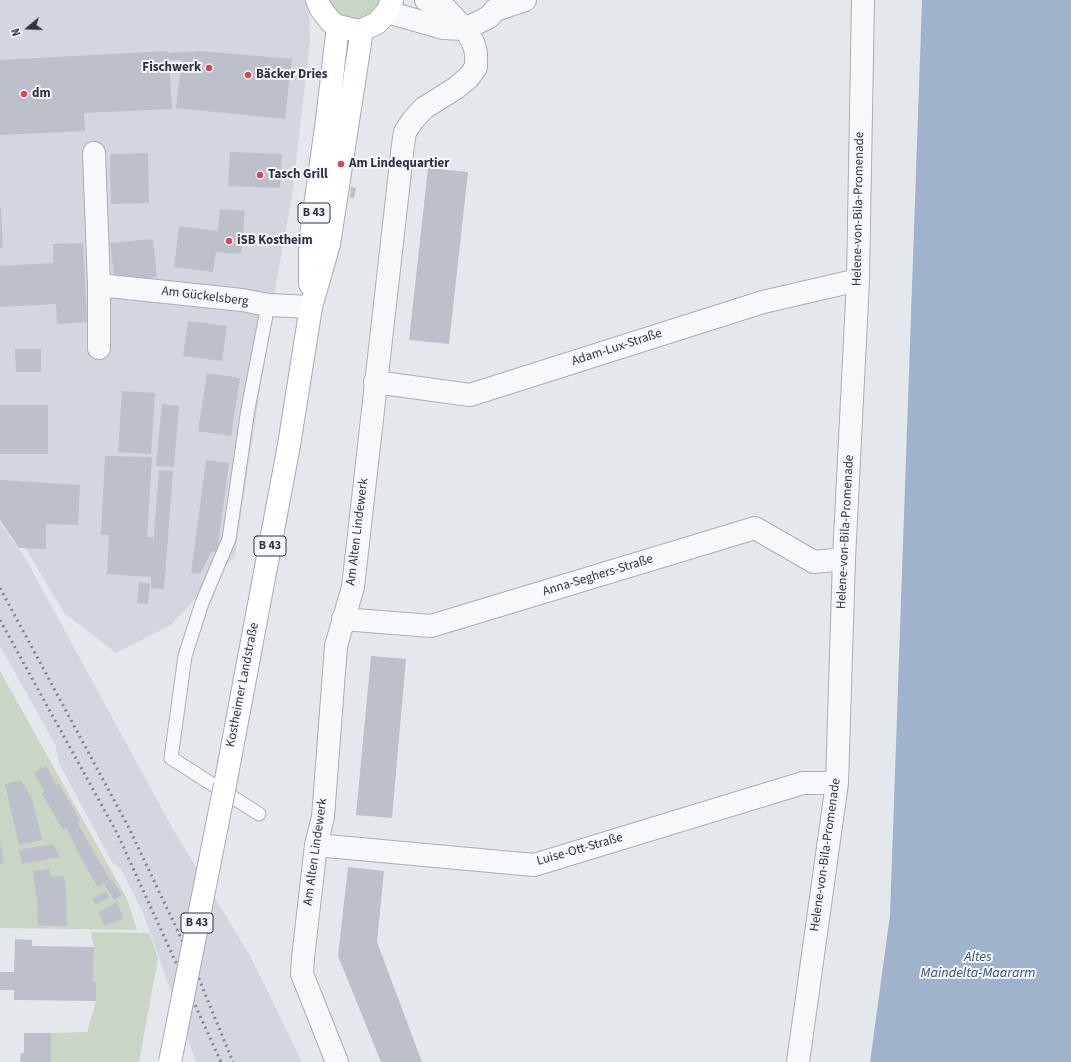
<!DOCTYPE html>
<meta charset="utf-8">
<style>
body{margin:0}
#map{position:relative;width:1071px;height:1062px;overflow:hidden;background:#e4e7ec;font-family:"Source Sans 3",sans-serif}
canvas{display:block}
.north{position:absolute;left:8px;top:8px;width:40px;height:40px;-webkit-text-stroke:3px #f4f6f9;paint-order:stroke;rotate:251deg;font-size:11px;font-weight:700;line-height:16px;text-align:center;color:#2b3445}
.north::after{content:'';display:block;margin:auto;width:14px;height:18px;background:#2b3445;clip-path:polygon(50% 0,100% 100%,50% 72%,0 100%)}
</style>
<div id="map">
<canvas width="1071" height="1062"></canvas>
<div class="north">N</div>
</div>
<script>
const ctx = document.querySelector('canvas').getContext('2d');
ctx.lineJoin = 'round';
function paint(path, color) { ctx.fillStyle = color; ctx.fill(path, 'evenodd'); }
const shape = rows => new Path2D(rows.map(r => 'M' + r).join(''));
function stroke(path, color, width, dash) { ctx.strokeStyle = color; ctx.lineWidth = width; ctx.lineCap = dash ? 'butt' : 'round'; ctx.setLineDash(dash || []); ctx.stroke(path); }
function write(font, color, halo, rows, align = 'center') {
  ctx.font = font + ' "Source Sans 3",sans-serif'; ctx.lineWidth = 4; ctx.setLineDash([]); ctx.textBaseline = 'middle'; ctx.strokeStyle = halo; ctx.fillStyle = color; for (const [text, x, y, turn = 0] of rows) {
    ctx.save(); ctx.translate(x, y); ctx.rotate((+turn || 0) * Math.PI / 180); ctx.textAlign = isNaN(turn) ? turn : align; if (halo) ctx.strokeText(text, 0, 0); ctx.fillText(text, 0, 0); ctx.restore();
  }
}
paint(shape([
 [0,0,309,0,310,41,292,196,275,290,235,556,171,625,116,653,64,613,0,505],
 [0,522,27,561,174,831,249,954,302,1062,196,1062,143,913,121,869,112,862,59,763,55,744,0,646]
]), '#d2d6de');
paint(shape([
 [329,0,379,0,376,8,370,15,361,19,352,20,343,18,336,12,330,5],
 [0,671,126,897,137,930,0,928],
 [91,932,149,933,158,958,139,1062,51,1062,51,1033,87,1032,96,1001,96,983,93,982,94,947]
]), '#c9d6c5');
paint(shape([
 [922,0,1071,0,1071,1062,870,1062,890,915]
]), '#9fb4cc');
paint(shape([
 [168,51,168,53,200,51,292,59,285,119,176,108,182,60,169,60,172,109,84,113,85,131,0,135,0,60],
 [230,152,282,154,280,188,228,186],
 [148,153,149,203,111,204,110,154],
 [428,168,468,172,449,344,409,340],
 [351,187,356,188,354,198,350,198],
 [0,208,1,208,3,247,0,248],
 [220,209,245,211,241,254,216,252,213,272,174,267,179,226,218,231],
 [153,239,157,277,115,282,110,243],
 [83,243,87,322,57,324,56,304,0,307,0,266,53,263,53,244],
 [188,321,227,326,222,361,183,356],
 [15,349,41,349,41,372,16,372],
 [207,373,240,378,231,436,198,431],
 [122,391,155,393,151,454,118,452],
 [162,404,179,406,174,467,156,466],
 [0,405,48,405,48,454,0,454],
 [105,456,152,457,147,537,153,537,153,546,159,470,173,471,164,589,151,588,151,577,107,574,109,535,101,535],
 [206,460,229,463,217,552,212,551,200,574,191,573],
 [0,480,80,485,78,525,46,524,46,549,19,548,0,520],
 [139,582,150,584,148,604,137,603],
 [371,656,406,659,392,818,356,815],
 [46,766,57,785,59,784,80,820,77,822,110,880,98,887,75,847,80,844,76,846,66,828,63,830,42,794,45,792,34,773],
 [21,780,32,799,42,840,19,845,5,784],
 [0,840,4,864,0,864],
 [53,844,60,857,22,864,19,850],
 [348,867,384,871,377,942,422,1062,381,1062,338,956],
 [49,869,51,877,64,876,66,892,67,926,38,925,37,895,36,896,33,871],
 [112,879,122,895,114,900,104,884],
 [106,891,109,897,95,905,92,899],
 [117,902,123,919,104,926,99,912],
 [15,939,32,940,32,946,94,947,93,982,96,982,96,1001,14,1000,14,990,0,990,0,972,14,972],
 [24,1033,51,1033,51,1062,20,1062,21,1053,24,1053]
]), '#bbc0ca');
const lane = shape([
 [259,814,171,758,185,656,202,603,229,539,248,409,268,305]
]);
const street = shape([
 [387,12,443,28,465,29,489,17,495,10,525,0],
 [94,153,99,285,99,348],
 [99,285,242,300,268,305,311,307],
 [375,382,470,395,763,302,858,280],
 [343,619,431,626,755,528,814,562,844,559],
 [316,845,534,865,803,783,837,783],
 [337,1062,302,974,303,958,316,845,323,817,336,646,353,587,403,145,405,132,413,120,424,108,456,88,469,77,476,67,476,53,473,42,465,29,444,7,426,0],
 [798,1062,837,783,844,559,858,280,863,0]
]);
const primary = shape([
 [317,0,321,9,331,22,338,26,354,30,362,30,377,23,387,12,392,0],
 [310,284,310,242,327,120,338,26],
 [225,785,289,445,311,307,329,244,362,30]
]);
stroke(lane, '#a9aeb7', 15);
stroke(street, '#a9aeb7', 24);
stroke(primary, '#a3abb8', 24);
stroke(lane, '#f7f8fa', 13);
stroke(street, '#f7f8fa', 22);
stroke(primary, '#fff', 22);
stroke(shape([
 [0,588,129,828,190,957,233,1062],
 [0,620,118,835,221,1062]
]), '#7d8696', 3, [2, 4]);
const primaryBridge = shape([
 [170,1062,225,785]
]);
stroke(primaryBridge, '#a3abb8', 24, []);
stroke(primaryBridge, '#fff', 22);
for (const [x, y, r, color] of [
 [209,68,4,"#d1495b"],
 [248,75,4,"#d1495b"],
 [24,94,4,"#d1495b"],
 [341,164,4,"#d1495b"],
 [260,175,4,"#d1495b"],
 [229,241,4,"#d1495b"]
]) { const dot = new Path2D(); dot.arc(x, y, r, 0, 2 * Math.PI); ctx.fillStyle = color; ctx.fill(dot); stroke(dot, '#f4f6f9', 1.5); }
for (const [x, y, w] of [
 [314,213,32],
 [270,546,32],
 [197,923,32]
]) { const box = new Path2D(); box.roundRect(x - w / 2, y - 10, w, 20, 3); ctx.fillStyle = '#f4f6f9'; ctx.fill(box); stroke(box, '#2b3445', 1); }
write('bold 12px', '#2b3445', null, [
 ["B 43",314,213],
 ["B 43",270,546],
 ["B 43",197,923]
]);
write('bold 13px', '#2b3445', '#f4f6f9', [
 ["Fischwerk",201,68,"right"],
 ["Bäcker Dries",256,75],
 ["dm",32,94],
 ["Am Lindequartier",349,164],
 ["Tasch Grill",268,175],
 ["iSB Kostheim",237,241]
], 'left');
write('13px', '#2b3445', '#f4f6f9', [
 ["Helene-von-Bila-Promenade",859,209,-89],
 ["Am Gückelsberg",205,297,7],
 ["Adam-Lux-Straße",617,348,-18],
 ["Am Alten Lindewerk",358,532,-83],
 ["Helene-von-Bila-Promenade",846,532,-87],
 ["Anna-Seghers-Straße",598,576,-17],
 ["Kostheimer Landstraße",243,685,-79],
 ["Luise-Ott-Straße",580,850,-16],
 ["Am Alten Lindewerk",316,852,-82],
 ["Helene-von-Bila-Promenade",826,855,-82]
]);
write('italic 14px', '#34527a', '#f4f6f9', [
 ["Altes",978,958],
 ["Maindelta-Maararm",978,974]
]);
</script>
